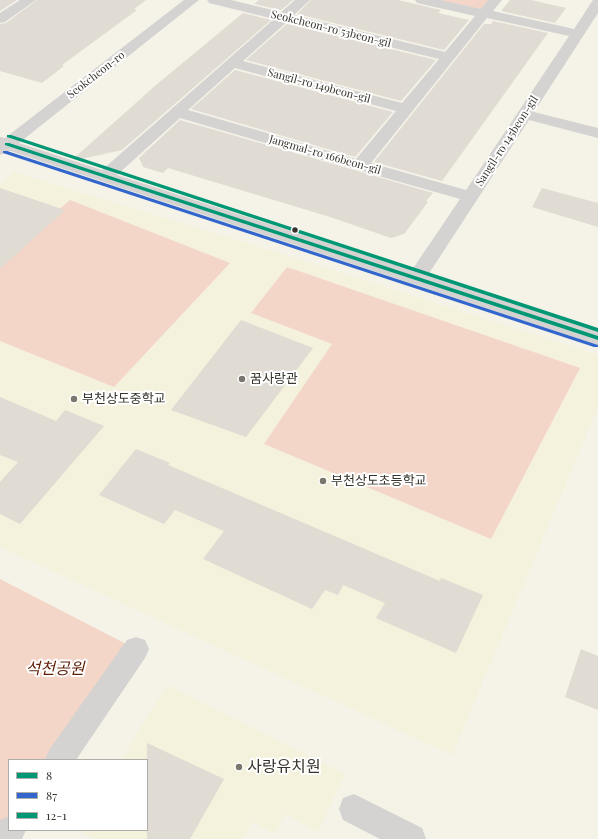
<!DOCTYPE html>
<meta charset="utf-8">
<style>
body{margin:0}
#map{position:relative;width:598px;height:839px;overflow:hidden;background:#f5f3e8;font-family:"Playfair Display",serif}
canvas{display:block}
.legend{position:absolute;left:8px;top:759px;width:140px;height:72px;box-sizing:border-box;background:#fff;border:1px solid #afaeab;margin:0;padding:5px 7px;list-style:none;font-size:12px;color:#36342c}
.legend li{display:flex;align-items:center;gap:8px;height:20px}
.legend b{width:20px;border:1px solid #afaeab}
</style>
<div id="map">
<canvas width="598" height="839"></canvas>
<ul class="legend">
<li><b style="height:5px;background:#009775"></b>8</li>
<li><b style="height:5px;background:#36c"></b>87</li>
<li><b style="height:5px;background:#009775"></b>12-1</li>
</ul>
</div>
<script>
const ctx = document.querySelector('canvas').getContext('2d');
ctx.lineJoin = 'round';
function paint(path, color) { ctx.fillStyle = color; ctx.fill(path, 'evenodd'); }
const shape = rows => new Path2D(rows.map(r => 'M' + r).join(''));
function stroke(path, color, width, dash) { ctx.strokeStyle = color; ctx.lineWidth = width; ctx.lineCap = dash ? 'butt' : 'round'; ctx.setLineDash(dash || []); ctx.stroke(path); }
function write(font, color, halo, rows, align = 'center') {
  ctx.font = font + ' "Playfair Display","Noto Sans KR",serif'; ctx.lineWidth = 4; ctx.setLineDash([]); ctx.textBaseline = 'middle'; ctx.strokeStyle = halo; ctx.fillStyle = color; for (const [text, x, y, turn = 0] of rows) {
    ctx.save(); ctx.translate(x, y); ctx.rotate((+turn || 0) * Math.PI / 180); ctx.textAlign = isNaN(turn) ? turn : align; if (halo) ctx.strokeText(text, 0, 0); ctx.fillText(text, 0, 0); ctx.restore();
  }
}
paint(shape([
 [14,172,273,251,598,355,598,407,452,755,0,547,0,184],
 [167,685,345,774,318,832,285,814,275,834,252,822,243,839,94,839,78,830,147,830,147,760,121,760]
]), '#f4f1dc');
paint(shape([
 [422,0,495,0,484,14],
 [70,200,230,263,114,387,0,341,0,261],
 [287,267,580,368,491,539,264,444,332,344,251,313],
 [0,579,136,649,59,760,9,760,9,830,5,839,0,839]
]), '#f4d6c8');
paint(shape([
 [0,0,17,0,0,11],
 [37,0,146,0,134,9,137,10,62,65,64,66,42,83,0,71,0,24,6,23],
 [259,0,293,0,281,10,254,4],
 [311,0,398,0,441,10,438,13,469,20,444,50,297,14],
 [510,0,531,0,566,8,555,23,501,11],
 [243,13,271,20,122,150,77,160,73,159,156,85],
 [493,21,548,33,442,181,374,162,484,24,491,24],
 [287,24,436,60,401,101,246,60],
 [235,70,393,112,355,157,191,109],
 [180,120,354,170,433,193,426,201,428,202,404,234,391,238,330,217,168,168,163,173,143,167,139,158],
 [0,188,65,210,0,269],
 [542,188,598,203,598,227,532,207],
 [241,320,313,348,246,437,171,410],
 [0,397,56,421,65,410,104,426,20,524,0,514,0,482,18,462,0,455],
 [136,449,170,463,168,465,440,581,441,578,483,595,456,653,376,618,385,603,343,585,338,595,325,590,312,609,203,559,224,531,175,510,164,524,99,495],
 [581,649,598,656,598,710,565,697],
 [147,743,224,779,190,839,147,839]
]), '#e0dbd3');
paint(shape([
 [20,0,36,0,5,22,0,23,0,13,20,0],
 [184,0,199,0,19,143,102,170,274,19,209,3,207,0,231,0,281,12,295,0,310,0,294,15,445,52,475,16,417,3,415,0,440,0,481,9,488,0,502,0,493,11,574,29,593,0,598,0,598,13,534,112,598,128,598,138,529,120,428,275,598,331,598,345,10,151,0,155,0,137,5,138,184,0],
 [487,18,569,36,466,190,371,163,487,18],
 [287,22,439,59,402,103,243,61,287,22],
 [235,68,396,111,356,159,188,110,235,68],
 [180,118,354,169,460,199,412,270,117,175,180,118],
 [136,637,145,640,149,649,145,658,76,760,45,760,49,750,127,640,136,637],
 [354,794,422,828,426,839,380,839,343,820,339,809,343,798,354,794],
 [9,816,9,830,26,830,22,839,0,839,0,820,9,816]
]), '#d4d3d1');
paint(shape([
 [5,143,9,143,598,336,598,340,5,145,5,143]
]), '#009775');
paint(shape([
 [3,151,7,151,598,345,598,347,594,347,3,153,3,151]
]), '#36c');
paint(shape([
 [7,135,11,135,598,328,598,332,7,137,7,135]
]), '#009775');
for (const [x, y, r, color] of [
 [295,230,3.5,"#36342c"],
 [242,379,4,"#79776e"],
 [74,399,4,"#79776e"],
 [323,481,4,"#79776e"],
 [239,767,4,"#79776e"]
]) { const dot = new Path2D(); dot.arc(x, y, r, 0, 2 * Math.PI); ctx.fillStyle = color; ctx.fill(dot); stroke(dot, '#fff', 1.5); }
write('11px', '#36342c', '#fff', [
 ["Seokcheon-ro 53beon-gil",331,29,14],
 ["Seokcheon-ro",96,75,-38],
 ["Sangil-ro 149beon-gil",319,86,15],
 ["Sangil-ro 145beon-gil",507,141,-57],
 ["Jangmal-ro 166beon-gil",325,155,16]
]);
write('13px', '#36342c', '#fff', [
 ["꿈사랑관",250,379],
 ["부천상도중학교",82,399],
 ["부천상도초등학교",331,481]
], 'left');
write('italic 16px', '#5f1f06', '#fff', [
 ["석천공원",55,669]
]);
write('16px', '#36342c', '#fff', [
 ["사랑유치원",247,767]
], 'left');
</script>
